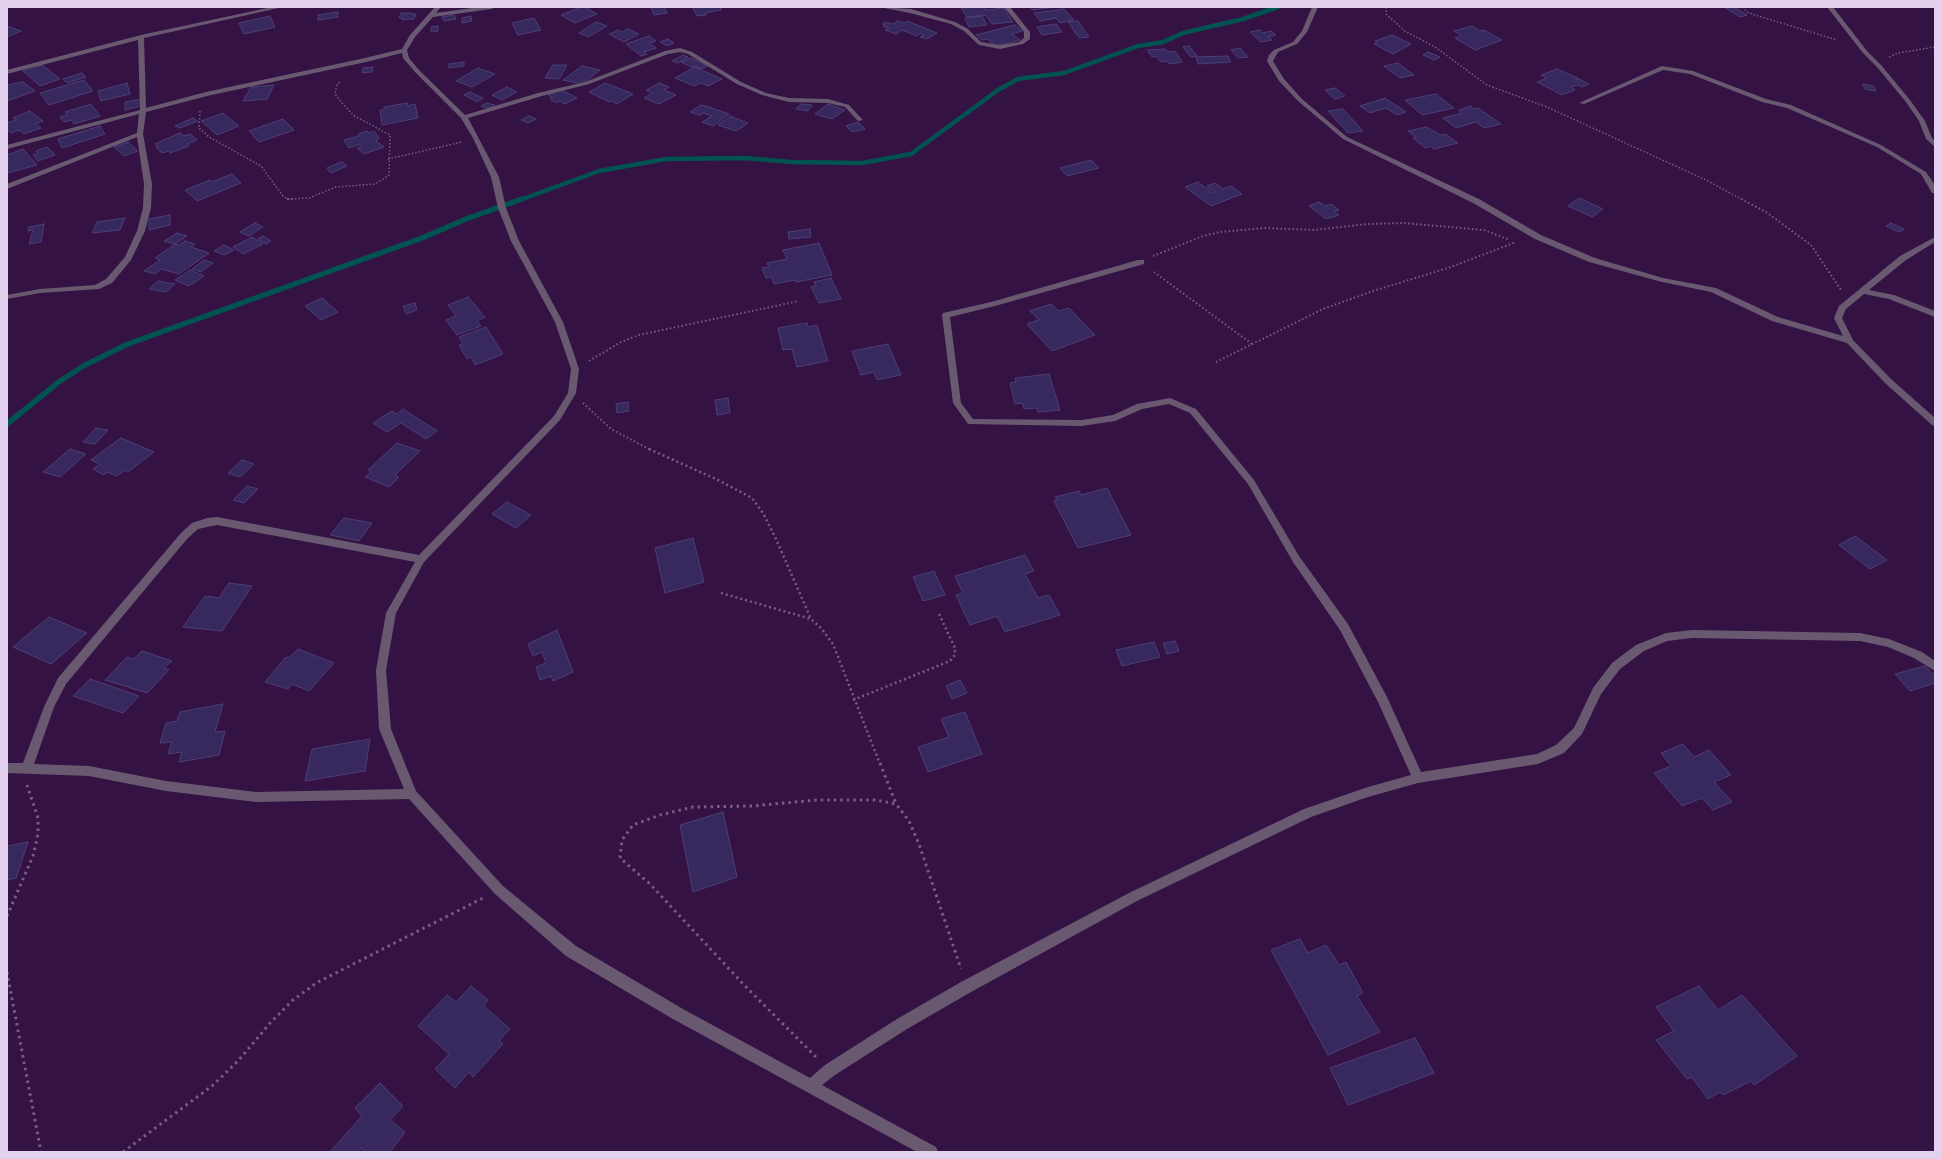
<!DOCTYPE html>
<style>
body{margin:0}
#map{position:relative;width:1942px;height:1159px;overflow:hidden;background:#341243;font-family:"Libre Baskerville",serif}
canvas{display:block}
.frame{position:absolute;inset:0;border:8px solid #e4d1ef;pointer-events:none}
</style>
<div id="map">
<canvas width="1942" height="1159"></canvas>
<div class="frame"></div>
</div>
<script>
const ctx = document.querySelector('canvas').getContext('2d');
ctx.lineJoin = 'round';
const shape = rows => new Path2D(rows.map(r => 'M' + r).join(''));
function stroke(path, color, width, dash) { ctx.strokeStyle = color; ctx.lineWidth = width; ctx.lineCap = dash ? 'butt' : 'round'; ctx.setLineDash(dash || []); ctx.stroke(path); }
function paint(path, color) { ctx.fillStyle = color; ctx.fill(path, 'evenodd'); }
stroke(shape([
 [791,162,862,163,911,154,998,90,1018,79,1064,73,1138,46,1163,42,1183,33,1243,19,1278,7],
 [520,200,599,171,666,159,745,158,791,162,789,162]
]), '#015352', 4.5);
stroke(shape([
 [7,424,60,381,85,365,128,344,422,238,466,219,522,199]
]), '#015352', 5.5);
const building = shape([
 [581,7,585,7,597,14,575,23,561,15,581,7],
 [651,7,664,7,667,13,654,15,651,7],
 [702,7,720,7,721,10,705,13,706,15,697,16,693,8,702,7],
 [983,7,986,10,1004,8,1013,22,992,24,986,15,967,17,961,8,983,7],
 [1030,7,1056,7,1033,10,1030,7],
 [1724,7,1734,7,1747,15,1740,17,1724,7],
 [1064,9,1074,20,1060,23,1056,18,1040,21,1034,13,1064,9],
 [338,12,338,17,318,20,318,15,338,12],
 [401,13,412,13,412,14,416,14,414,19,402,20,403,18,399,18,401,13],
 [454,15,456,19,444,21,442,17,454,15],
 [270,16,275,27,244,34,239,23,270,16],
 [471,16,472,21,462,23,462,18,471,16],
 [982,16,987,25,969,27,965,18,982,16],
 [534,18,541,30,518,35,512,23,534,18],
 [898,21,904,23,907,21,937,33,927,39,920,37,924,35,920,33,917,36,902,30,896,34,885,30,889,28,883,26,885,25,883,24,885,22,893,24,898,21],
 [1078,21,1089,37,1079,38,1068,22,1078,21],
 [596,22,607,26,588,37,579,33,596,22],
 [1056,24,1062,32,1042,35,1037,27,1056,24],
 [1015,25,1022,31,1012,34,1020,40,996,46,987,39,982,40,976,35,1015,25],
 [7,26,21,31,7,37,7,26],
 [438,26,438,31,431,32,431,27,438,26],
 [1472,26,1480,31,1484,30,1502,40,1475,50,1455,38,1462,36,1454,31,1472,26],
 [628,29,639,34,624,42,609,34,619,30,622,32,628,29],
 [1260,30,1263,33,1271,31,1276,35,1268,37,1272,40,1261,42,1250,32,1260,30],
 [1392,35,1411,44,1393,54,1374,44,1377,42,1375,41,1392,35],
 [649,36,656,41,649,43,656,48,644,52,647,54,641,56,626,44,649,36],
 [668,39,674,43,667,46,660,42,668,39],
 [1189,46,1197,56,1191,57,1183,47,1189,46],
 [1240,48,1248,57,1238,58,1231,50,1240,48],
 [1165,49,1168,52,1175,51,1182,62,1169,64,1167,61,1161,62,1156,56,1152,57,1147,50,1165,49],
 [1428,52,1440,57,1434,60,1423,55,1428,52],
 [683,55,688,57,678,63,672,61,683,55],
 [1228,56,1231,62,1198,64,1196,57,1228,56],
 [691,58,702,63,707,66,701,69,695,66,693,68,681,62,691,58],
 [464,62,464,66,449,68,449,64,464,62],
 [1398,63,1414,75,1400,78,1384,66,1398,63],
 [42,65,60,79,40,86,23,71,42,65],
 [553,65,567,65,559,79,545,78,553,65],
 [582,66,600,70,582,84,563,80,582,66],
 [373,67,372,72,362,73,363,68,373,67],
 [695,67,706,72,722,79,708,86,701,83,694,86,675,78,695,67],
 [478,68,495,74,472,87,456,81,478,68],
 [1557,69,1578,78,1575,79,1577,80,1579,79,1589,84,1581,87,1578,85,1571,87,1575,90,1562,95,1537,82,1547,78,1541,75,1557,69],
 [82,73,86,77,67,83,63,79,82,73],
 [84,80,93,91,49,105,40,93,84,80],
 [23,82,35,91,7,101,7,85,23,82],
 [127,83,130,94,101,101,98,91,127,83],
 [605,83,633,94,617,104,611,101,609,102,589,92,605,83],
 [659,83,669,87,664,90,676,95,659,104,644,98,652,93,646,90,659,83],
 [1863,84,1874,86,1876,91,1865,89,1863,84],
 [274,85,267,99,243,101,251,87,274,85],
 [507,87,517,92,502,100,492,95,507,87],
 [1335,88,1345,96,1335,99,1325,90,1335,88],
 [560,89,577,98,565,104,559,101,556,103,550,99,553,98,548,95,560,89],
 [470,92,483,98,477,102,464,95,470,92],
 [1436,94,1454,108,1422,115,1405,100,1436,94],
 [1385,98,1406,112,1397,115,1386,108,1370,113,1360,106,1385,98],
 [141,99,141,106,125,110,125,102,141,99],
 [407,103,407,106,415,104,418,118,382,125,380,110,384,110,384,107,407,103],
 [487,103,495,105,489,109,481,106,487,103],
 [91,104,100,116,74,124,71,120,64,122,60,117,67,115,65,112,91,104],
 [801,104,812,105,808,111,796,109,801,104],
 [828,104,845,110,832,119,815,114,828,104],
 [701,105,706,106,729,114,713,126,702,122,712,116,703,113,700,115,690,112,701,105],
 [1471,106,1474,109,1478,108,1501,124,1484,128,1476,122,1456,128,1443,118,1462,113,1459,110,1471,106],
 [1343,109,1363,131,1348,133,1328,111,1343,109],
 [30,111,43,121,35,124,41,128,24,134,19,130,11,133,7,130,7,123,16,120,13,118,30,111],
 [223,113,239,126,217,135,201,121,223,113],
 [529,116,536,119,528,123,521,120,529,116],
 [730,116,748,123,736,131,718,125,730,116],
 [193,118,198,121,180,128,175,126,193,118],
 [283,119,294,130,259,142,249,131,283,119],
 [858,122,865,129,852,132,846,126,858,122],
 [100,126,105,134,62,148,58,139,100,126],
 [1426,127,1441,135,1445,134,1458,143,1434,149,1430,146,1425,148,1413,138,1416,137,1408,131,1426,127],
 [367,131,369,133,374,131,379,138,376,141,384,147,364,154,357,148,362,146,360,144,349,148,344,140,359,136,358,134,367,131],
 [180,133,184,136,190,134,197,140,187,144,189,146,170,153,169,151,162,153,156,147,158,146,155,144,180,133],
 [128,142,138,151,124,156,114,147,128,142],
 [47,147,55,155,38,161,33,155,38,154,36,151,47,147],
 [23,149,37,165,7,173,7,155,23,149],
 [1091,160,1099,168,1067,176,1060,168,1091,160],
 [342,162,347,166,331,173,327,168,342,162],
 [232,174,241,183,197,201,185,190,210,180,212,182,232,174],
 [1198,182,1213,193,1215,192,1207,186,1215,183,1223,189,1231,186,1242,194,1211,206,1185,187,1198,182],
 [1579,198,1603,209,1592,217,1568,206,1579,198],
 [1319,202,1325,206,1331,204,1339,210,1334,211,1339,215,1326,219,1309,206,1319,202],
 [170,215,170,225,149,230,149,219,170,215],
 [125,218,120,230,92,233,97,222,125,218],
 [255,223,263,227,249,236,240,232,255,223],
 [1891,223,1893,224,1904,229,1899,232,1886,226,1891,223],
 [44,224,41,242,29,244,33,230,28,231,29,227,44,224],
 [810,229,811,237,789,239,788,232,810,229],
 [177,233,187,236,175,244,164,241,177,233],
 [263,236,271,241,266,244,258,239,263,236],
 [252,237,263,244,243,254,233,247,252,237],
 [185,241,195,244,191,247,209,253,179,274,161,269,155,274,144,271,160,260,155,258,175,244,179,245,185,241],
 [819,243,832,275,796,282,795,280,774,284,772,277,766,278,762,268,769,267,767,263,787,259,783,250,819,243],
 [224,245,234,250,224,255,214,251,224,245],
 [204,260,213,263,201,272,192,269,204,260],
 [190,270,204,276,189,286,175,280,190,270],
 [831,278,841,299,819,303,811,287,816,286,814,282,831,278],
 [158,281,175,284,166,292,149,289,158,281],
 [468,297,485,317,477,321,481,326,457,335,446,320,456,316,448,305,468,297],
 [322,298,338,312,321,320,305,306,322,298],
 [415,303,417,310,406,314,403,306,415,303],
 [1051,304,1059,311,1069,308,1095,335,1052,351,1027,324,1039,320,1030,311,1051,304],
 [807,323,808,327,817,325,828,361,797,367,792,349,783,350,778,328,807,323],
 [486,327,503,354,475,365,471,357,467,359,459,345,463,344,459,337,486,327],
 [888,344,901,375,877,380,874,372,861,375,852,351,888,344],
 [1049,374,1060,410,1038,412,1037,408,1024,409,1022,403,1015,404,1010,383,1016,382,1015,378,1049,374],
 [728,398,730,413,717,415,715,400,728,398],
 [628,402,629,411,617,413,616,404,628,402],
 [403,409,437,431,426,439,401,423,387,432,373,423,392,411,397,414,403,409],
 [96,428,108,430,95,444,83,442,96,428],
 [121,438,154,452,128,472,125,470,117,476,107,472,104,475,93,469,100,464,91,460,121,438],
 [397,443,420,451,395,475,399,477,389,487,365,477,371,472,368,470,397,443],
 [70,449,86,454,60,477,43,472,70,449],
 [242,460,254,464,240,477,228,473,242,460],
 [247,486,258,489,244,503,233,500,247,486],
 [1107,488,1131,535,1078,548,1054,501,1057,500,1055,497,1079,491,1081,495,1107,488],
 [507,502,531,515,516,528,492,514,507,502],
 [344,518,372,523,359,541,330,535,344,518],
 [1855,536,1887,560,1870,569,1839,545,1855,536],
 [693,538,704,582,665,593,655,548,693,538],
 [1025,555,1034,571,1025,574,1038,598,1049,595,1060,615,1005,632,997,616,970,625,956,595,963,593,955,576,1025,555],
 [934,571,945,595,923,601,913,577,934,571],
 [229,583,252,586,222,631,183,627,205,596,219,598,229,583],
 [49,617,87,633,51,664,13,647,49,617],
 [557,630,573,672,553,681,551,676,540,680,536,667,546,663,542,652,533,656,528,644,557,630],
 [1175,641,1179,651,1167,654,1163,643,1175,641],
 [1154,642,1160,657,1122,666,1116,650,1154,642],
 [298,649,334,663,309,691,292,684,288,689,265,682,286,657,289,658,298,649],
 [142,651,172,661,164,668,169,670,147,693,105,680,127,657,134,659,142,651],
 [1925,666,1935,676,1935,683,1910,691,1895,674,1925,666],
 [90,679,139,696,123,713,73,696,90,679],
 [960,680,967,693,952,699,946,686,960,680],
 [223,704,215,732,225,731,219,755,179,762,182,752,168,754,172,742,160,743,166,723,177,721,180,712,223,704],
 [965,712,982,754,928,772,918,747,949,737,941,719,965,712],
 [370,739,365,771,305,781,312,749,370,739],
 [1683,744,1694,757,1709,750,1731,775,1714,782,1732,802,1713,810,1702,798,1682,806,1654,773,1671,766,1661,753,1683,744],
 [723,812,737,877,693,892,680,825,723,812],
 [28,842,16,878,7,880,7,846,28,842],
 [1300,939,1308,953,1326,945,1339,965,1346,962,1363,993,1357,996,1380,1032,1328,1055,1271,950,1300,939],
 [471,986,488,1000,484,1006,510,1029,499,1041,503,1044,473,1077,469,1072,455,1088,435,1069,449,1054,418,1026,447,995,456,1002,471,986],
 [1699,986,1718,1010,1742,995,1797,1056,1754,1085,1751,1081,1723,1095,1720,1092,1708,1099,1692,1077,1687,1079,1656,1040,1674,1031,1656,1007,1699,986],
 [1415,1038,1434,1073,1348,1105,1330,1068,1415,1038],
 [380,1083,403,1106,390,1120,405,1132,390,1152,365,1152,361,1148,358,1152,332,1152,331,1151,362,1116,355,1108,380,1083]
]);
paint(building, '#37285d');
stroke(building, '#4d3f77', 1);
stroke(shape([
 [1386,7,1386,14,1405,31,1435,47,1487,85,1547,107,1706,180,1743,200],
 [1742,7,1747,12,1755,15,1837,40],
 [1889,57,1898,53,1935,47],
 [200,111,199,128,209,137,261,166,283,196,288,199,309,198,336,187,375,184,389,175,390,135,353,115,343,104,335,94,337,84,341,81],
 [388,159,462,142]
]), '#795c86', 1.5, [1.5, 2]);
stroke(shape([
 [287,199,295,199],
 [1741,199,1766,212,1811,245,1841,290],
 [1153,256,1203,236,1220,232,1264,228,1314,230,1368,224,1403,223,1484,230,1510,240],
 [1154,272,1252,344],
 [589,361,621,342,639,335,799,301],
 [1216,362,1323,309,1373,291,1451,267,1516,242],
 [583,403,611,429,651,450]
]), '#795c86', 2, [1.5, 2.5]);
stroke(shape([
 [649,449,718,480,752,498,763,513,776,539,811,619],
 [721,593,811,619,821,628,833,644,880,764],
 [853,700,950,661,955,655,955,648,939,614]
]), '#795c86', 2.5, [2, 3]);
stroke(shape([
 [880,763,896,804],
 [7,916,33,856,38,834,38,818,27,785],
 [7,972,41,1152],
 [816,1057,745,986,650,884,620,858,622,840,633,825,660,815,693,807,753,806,816,800,876,800,896,804,909,821,919,844,961,969],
 [123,1152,212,1086,238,1061,271,1022,293,1000,318,982,483,898]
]), '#795c86', 3, [2.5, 4]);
paint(shape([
 [272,7,283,7,144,38,146,108,206,92,365,58,402,49,410,35,435,7,441,7,436,13,479,7,495,7,492,9,433,17,415,37,407,50,409,58,419,70,465,115,538,93,585,82,665,51,680,48,692,52,741,82,766,93,789,98,828,99,849,105,863,120,858,121,845,107,828,103,789,102,762,95,737,84,688,54,680,52,668,54,589,84,542,96,468,118,499,177,506,208,519,241,563,322,579,369,576,393,560,420,424,562,396,613,386,670,391,729,416,791,503,886,576,946,683,1009,810,1078,825,1065,897,1019,961,982,1129,893,1304,809,1368,787,1411,775,1378,702,1340,630,1293,562,1248,484,1190,413,1169,404,1142,409,1115,421,1082,426,968,424,953,403,942,315,943,313,991,302,1138,260,1144,260,1144,264,995,306,950,317,961,403,973,419,1082,420,1113,415,1137,404,1170,398,1196,409,1254,480,1299,556,1348,624,1387,697,1421,772,1537,754,1556,745,1574,728,1593,688,1612,663,1636,645,1666,633,1692,630,1860,633,1889,639,1922,652,1935,661,1935,671,1914,658,1888,647,1860,641,1692,638,1667,641,1644,651,1620,669,1601,694,1582,734,1564,753,1538,764,1418,783,1368,797,1311,817,1137,901,971,992,907,1029,835,1075,822,1085,936,1147,938,1152,917,1152,673,1019,566,956,495,894,409,799,256,802,166,791,89,776,7,773,7,763,23,763,44,707,58,678,181,533,192,523,207,518,217,517,419,555,554,416,568,393,571,369,555,322,511,241,498,208,491,177,473,138,461,118,415,72,403,58,402,53,366,62,207,96,146,112,143,134,152,184,151,208,145,231,131,260,112,283,99,289,40,293,7,299,7,295,40,289,95,285,106,279,125,257,137,231,143,208,144,184,137,137,7,189,7,184,137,133,139,114,7,149,7,145,140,110,138,40,7,74,7,70,141,35,272,7],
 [217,525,415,562,386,613,376,670,379,729,404,789,256,792,166,781,89,766,34,764,54,707,66,684,187,539,198,529,217,525],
 [879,7,911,9,955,22,968,29,981,42,1000,45,1019,42,1024,38,1024,32,1004,7,1010,7,1030,32,1030,39,1023,44,1000,49,979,45,964,31,951,24,910,13,879,7],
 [1312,7,1318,7,1307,32,1297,44,1278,52,1273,61,1284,79,1302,99,1347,137,1479,199,1541,235,1595,258,1663,278,1716,288,1778,317,1843,336,1834,318,1839,306,1900,256,1935,237,1935,242,1906,260,1869,290,1894,295,1935,311,1935,317,1889,299,1864,294,1846,309,1842,318,1853,340,1891,379,1935,418,1935,426,1932,425,1885,383,1847,343,1772,321,1711,292,1662,282,1589,262,1535,239,1473,203,1343,139,1298,101,1279,81,1267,61,1269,55,1274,50,1293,42,1302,31,1312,7],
 [1827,7,1833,7,1867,51,1881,65,1910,100,1925,121,1932,138,1935,141,1935,147,1926,139,1919,121,1906,102,1877,67,1863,53,1827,7],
 [1662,66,1693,71,1766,99,1791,105,1881,145,1926,172,1935,185,1935,193,1932,193,1921,174,1877,147,1787,108,1762,102,1690,74,1663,70,1584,104,1579,103,1662,66]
]), '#685971');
</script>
